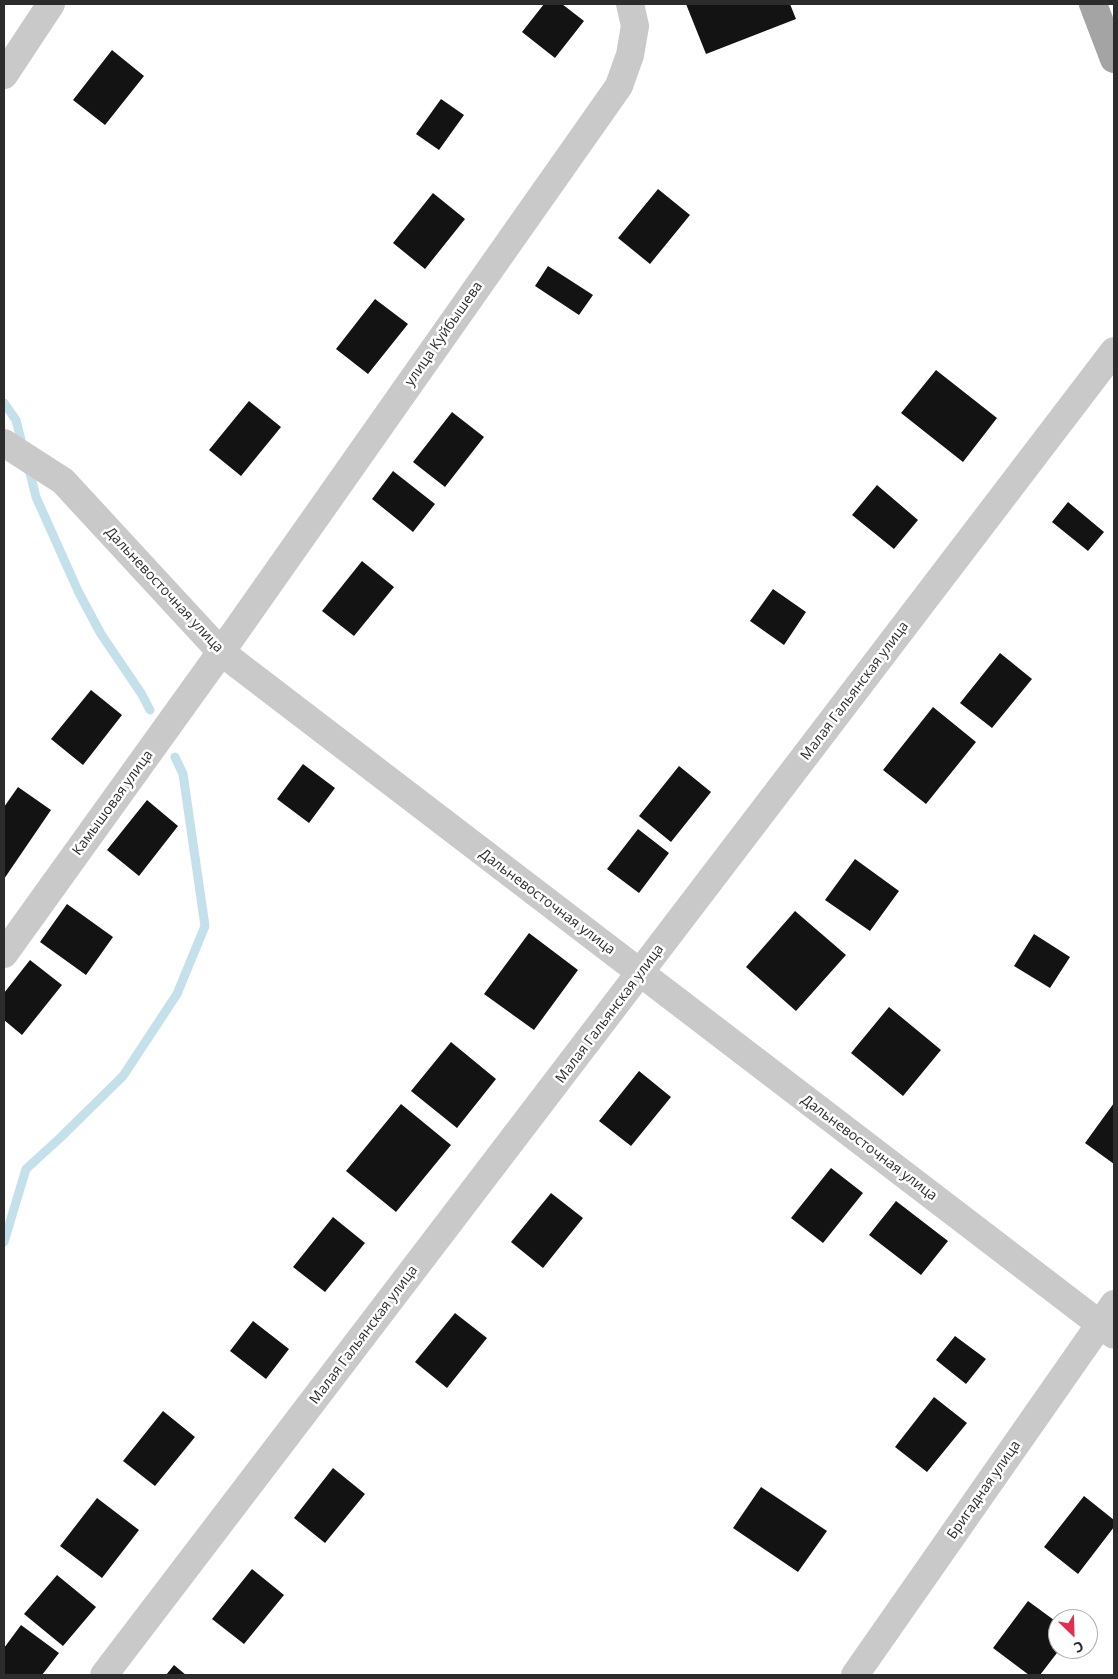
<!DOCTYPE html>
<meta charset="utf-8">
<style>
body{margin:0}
#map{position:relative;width:1118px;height:1679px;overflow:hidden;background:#fff;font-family:"Open Sans",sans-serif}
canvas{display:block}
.frame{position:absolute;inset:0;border:5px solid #2c2c2c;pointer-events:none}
.north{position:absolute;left:1048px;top:1609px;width:50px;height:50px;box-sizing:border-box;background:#fff;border:1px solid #ababab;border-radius:50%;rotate:156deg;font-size:14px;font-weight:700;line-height:20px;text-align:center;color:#2c2c2c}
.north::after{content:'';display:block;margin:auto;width:18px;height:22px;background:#e42d4f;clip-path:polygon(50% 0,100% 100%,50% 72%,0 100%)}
</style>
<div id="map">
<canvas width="1118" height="1679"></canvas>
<div class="frame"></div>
<div class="north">С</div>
</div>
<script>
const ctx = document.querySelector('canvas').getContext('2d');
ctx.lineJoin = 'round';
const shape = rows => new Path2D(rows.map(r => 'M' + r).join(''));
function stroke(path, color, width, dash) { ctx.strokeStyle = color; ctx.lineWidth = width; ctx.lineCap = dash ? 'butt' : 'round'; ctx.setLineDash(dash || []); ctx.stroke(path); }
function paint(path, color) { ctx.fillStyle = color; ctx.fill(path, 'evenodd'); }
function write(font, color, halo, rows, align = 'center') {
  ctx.font = font + ' "Open Sans",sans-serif'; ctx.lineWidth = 5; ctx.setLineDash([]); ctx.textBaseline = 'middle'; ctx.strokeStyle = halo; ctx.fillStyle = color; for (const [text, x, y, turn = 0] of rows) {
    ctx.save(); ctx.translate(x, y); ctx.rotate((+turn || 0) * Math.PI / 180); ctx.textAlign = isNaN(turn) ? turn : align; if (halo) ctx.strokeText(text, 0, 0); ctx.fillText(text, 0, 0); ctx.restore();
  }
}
stroke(shape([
 [4,403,16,420,23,448],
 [28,465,36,497,79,593,101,634,141,693,150,710],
 [4,1242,26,1169,60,1138,123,1076,177,994,205,926,183,774,175,757]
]), '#c4e0ea', 9);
paint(shape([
 [544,4,562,4,584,21,555,58,522,32],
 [686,4,790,4,796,19,706,54],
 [112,50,144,76,105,125,73,100],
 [441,99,464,115,439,150,416,134],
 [658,189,690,215,650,264,618,238],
 [433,193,465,219,425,269,393,243],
 [548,266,593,295,579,315,535,286],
 [375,299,408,324,368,374,336,349],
 [936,370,997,418,963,462,901,413],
 [249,401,281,427,241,476,209,450],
 [452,412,484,437,445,487,413,462],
 [393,471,435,504,413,532,372,499],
 [877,485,918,520,894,549,852,515],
 [1068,502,1104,532,1088,551,1052,522],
 [362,561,394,587,354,636,322,611],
 [773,589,806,612,784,645,750,621],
 [1000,653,1032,679,992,728,960,703],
 [91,690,122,715,83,765,51,739],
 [933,707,976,742,926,804,883,770],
 [303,764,335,788,309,823,277,799],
 [679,766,711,792,671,842,639,816],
 [18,787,51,810,4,879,4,807],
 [147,800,178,826,139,876,107,850],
 [638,829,669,853,639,893,607,869],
 [855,859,899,891,870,931,825,900],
 [67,904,113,937,86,975,40,942],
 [795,911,846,955,796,1011,746,967],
 [529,933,578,970,534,1030,484,994],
 [1034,934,1070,957,1050,988,1014,966],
 [30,960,62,985,22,1035,4,1020,4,993],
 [889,1007,941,1050,903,1096,851,1053],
 [451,1042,496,1079,457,1128,411,1091],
 [639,1071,671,1097,631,1146,599,1121],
 [1114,1103,1114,1164,1085,1143],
 [401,1104,451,1145,396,1212,346,1171],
 [831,1168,863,1193,823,1243,791,1218],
 [551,1193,583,1218,543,1268,511,1242],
 [896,1201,948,1241,921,1275,869,1235],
 [333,1217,365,1243,325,1292,293,1267],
 [455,1313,487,1338,447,1388,415,1362],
 [253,1321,289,1349,266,1379,230,1351],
 [955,1336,986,1359,966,1384,936,1360],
 [934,1397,967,1423,927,1472,895,1447],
 [163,1411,195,1437,155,1486,123,1461],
 [333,1468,365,1494,325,1543,294,1518],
 [761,1487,827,1531,798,1572,733,1528],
 [1084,1496,1114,1520,1114,1527,1078,1574,1044,1547],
 [97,1498,139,1530,102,1578,60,1546],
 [252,1569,284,1595,244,1644,212,1619],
 [57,1575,96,1607,63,1646,24,1614],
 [1028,1601,1058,1623,1058,1649,1060,1649,1040,1675,1029,1675,993,1648],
 [21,1625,59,1653,42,1675,4,1675,4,1648],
 [174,1665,186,1675,166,1675]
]), '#131313');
stroke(shape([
 [4,75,51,4],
 [4,443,63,481,221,652,1114,1335],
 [4,954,221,652,619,86,630,55,635,26,630,4],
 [104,1675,1114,351],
 [855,1675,1114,1304]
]), '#c9c9c9', 28);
stroke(shape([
 [1093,4,1114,59]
]), '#a4a4a4', 28);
write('14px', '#2c2c2c', '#fff', [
 ["улица Куйбышева",444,334,-55],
 ["Дальневосточная улица",164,590,47],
 ["Малая Гальянская улица",855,691,-53],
 ["Камышовая улица",113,803,-54],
 ["Дальневосточная улица",547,902,37],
 ["Малая Гальянская улица",610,1014,-53],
 ["Дальневосточная улица",869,1148,37],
 ["Малая Гальянская улица",364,1335,-53],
 ["Бригадная улица",984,1490,-55]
]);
</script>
